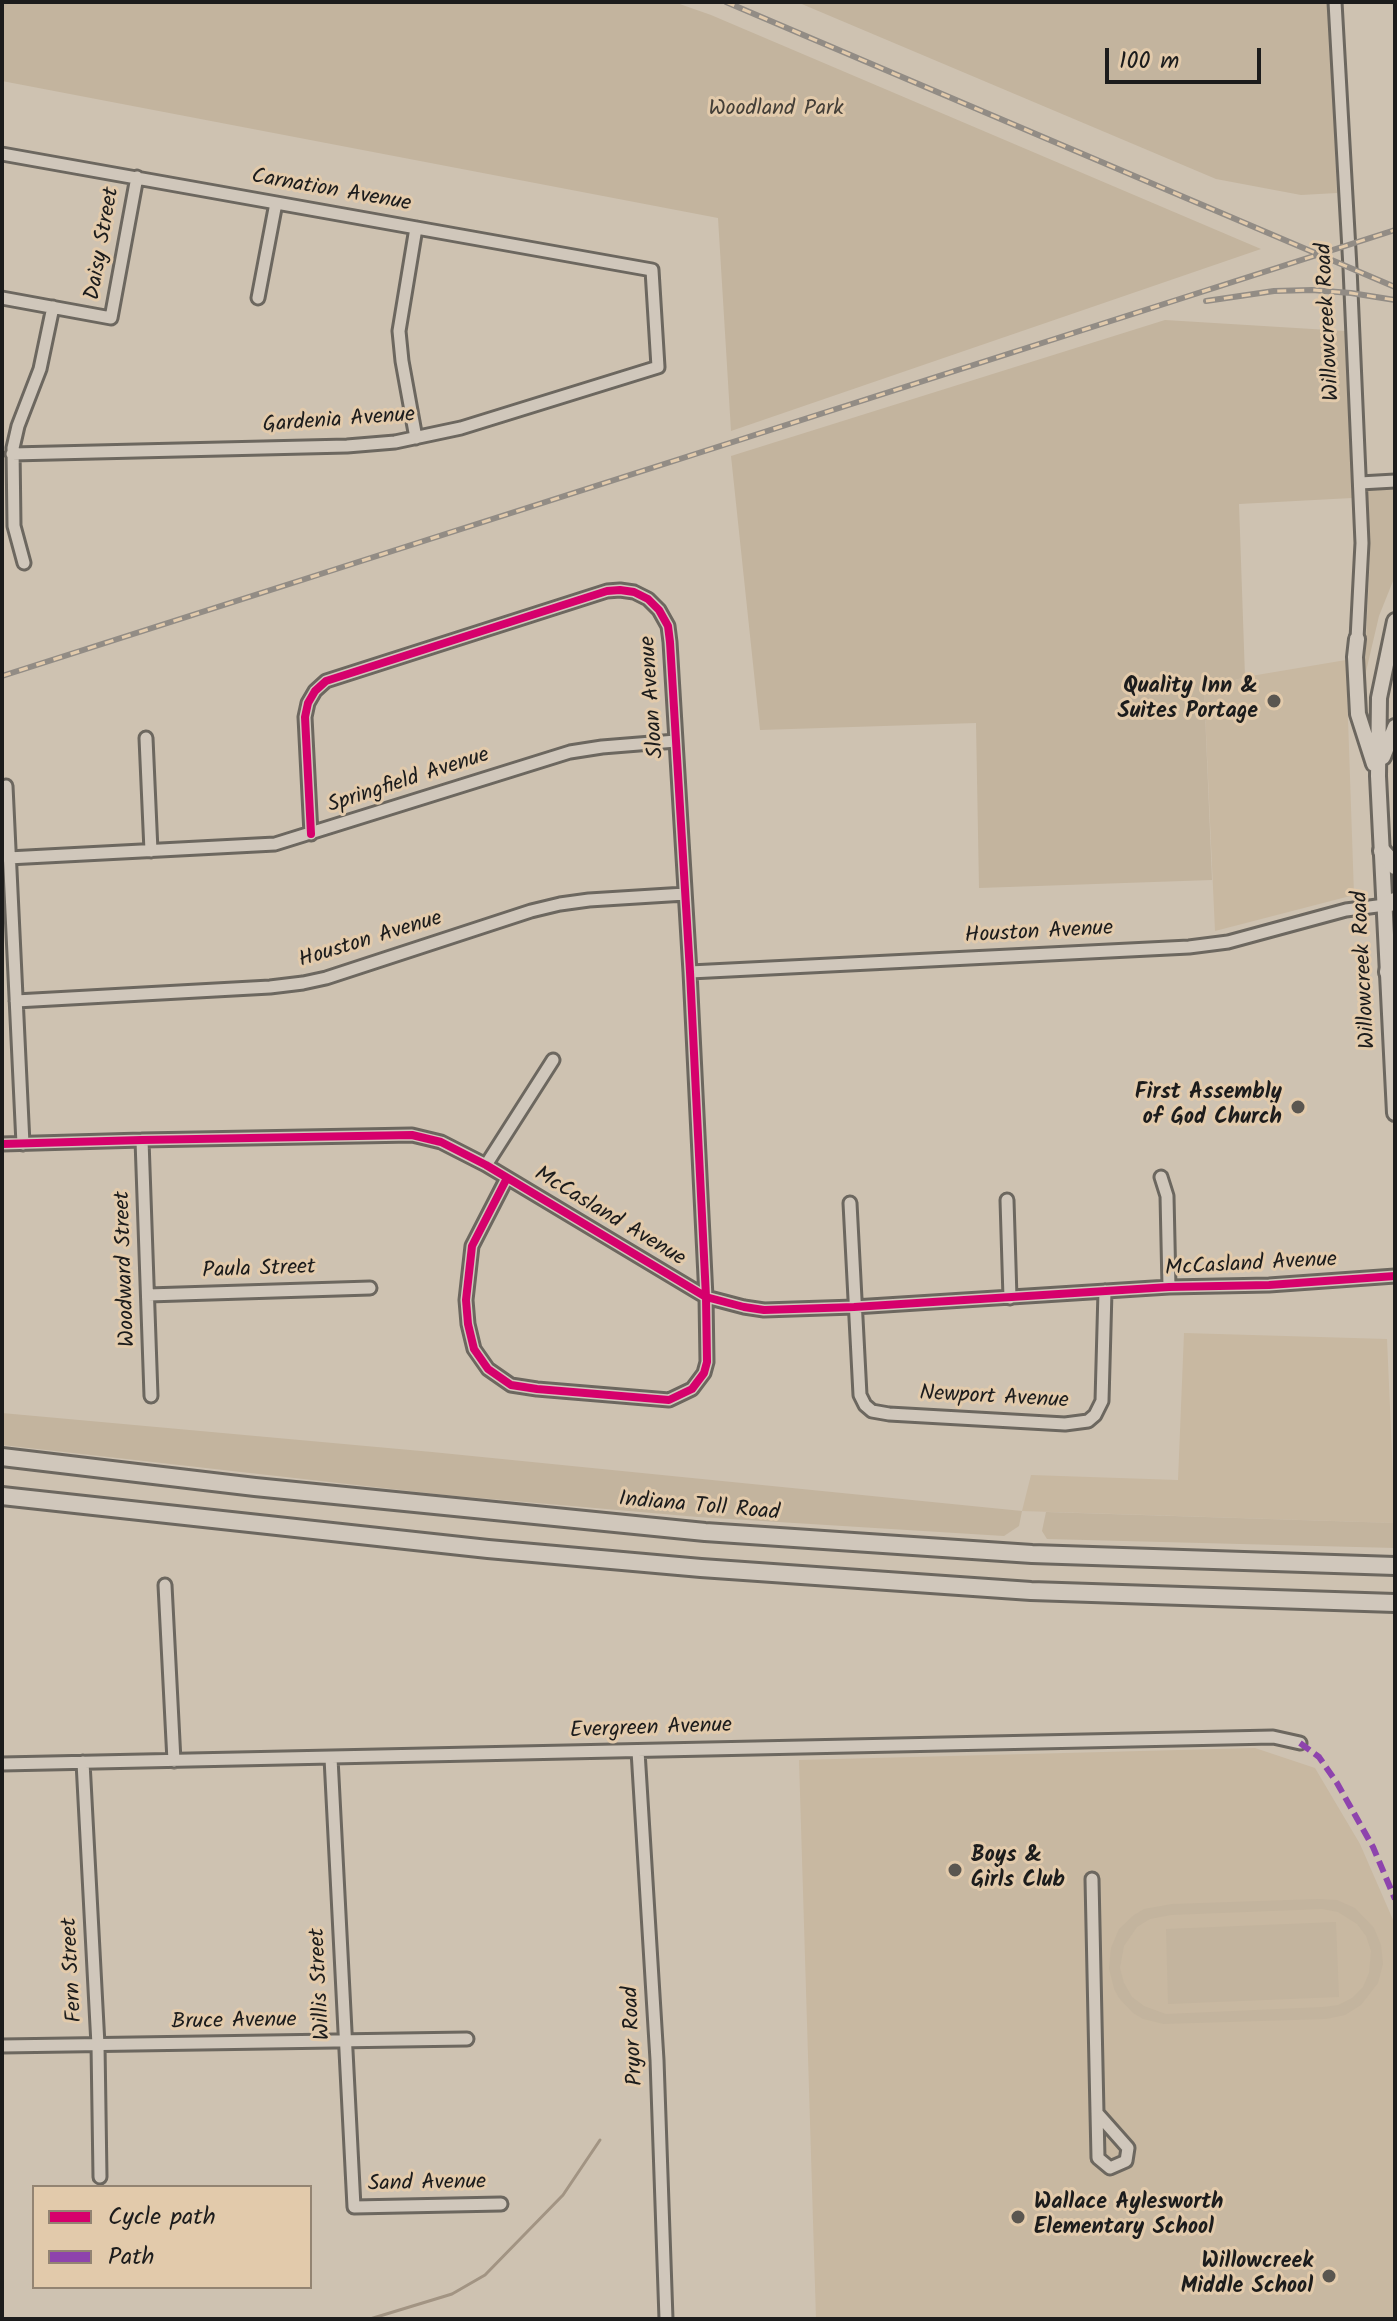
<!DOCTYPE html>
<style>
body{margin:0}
#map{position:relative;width:1397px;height:2321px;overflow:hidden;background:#cec2b1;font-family:Kalam,sans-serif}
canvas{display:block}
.frame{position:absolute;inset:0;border:4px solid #1c1c1c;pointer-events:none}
.legend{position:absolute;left:32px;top:2185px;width:280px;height:104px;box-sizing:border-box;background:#e2caab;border:2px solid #938472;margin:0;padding:10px 14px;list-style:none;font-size:24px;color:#1c1c1c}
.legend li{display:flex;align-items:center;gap:16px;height:40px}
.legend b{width:40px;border:2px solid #938472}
.scale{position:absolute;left:1105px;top:48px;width:156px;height:36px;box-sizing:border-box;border:4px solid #1c1c1c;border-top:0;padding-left:10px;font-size:24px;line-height:28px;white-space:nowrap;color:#1c1c1c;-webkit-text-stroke:6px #e2caab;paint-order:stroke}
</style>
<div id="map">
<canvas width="1397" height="2321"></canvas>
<div class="frame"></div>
<ul class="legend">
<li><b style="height:10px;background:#d6006c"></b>Cycle path</li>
<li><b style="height:10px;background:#8e44ad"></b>Path</li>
</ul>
<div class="scale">100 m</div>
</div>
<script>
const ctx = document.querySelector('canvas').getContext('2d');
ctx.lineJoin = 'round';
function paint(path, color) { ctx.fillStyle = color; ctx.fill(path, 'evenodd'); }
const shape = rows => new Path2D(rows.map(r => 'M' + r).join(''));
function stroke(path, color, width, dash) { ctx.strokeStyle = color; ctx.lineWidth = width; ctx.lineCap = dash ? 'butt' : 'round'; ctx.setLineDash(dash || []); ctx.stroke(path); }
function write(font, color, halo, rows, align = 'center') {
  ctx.font = font + ' Kalam,sans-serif'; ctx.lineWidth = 6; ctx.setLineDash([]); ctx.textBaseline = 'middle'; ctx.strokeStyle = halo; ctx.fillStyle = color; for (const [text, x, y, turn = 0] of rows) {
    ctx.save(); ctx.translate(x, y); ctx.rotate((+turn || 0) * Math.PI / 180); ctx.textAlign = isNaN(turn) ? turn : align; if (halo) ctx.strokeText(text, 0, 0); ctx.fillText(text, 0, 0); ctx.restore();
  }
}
paint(shape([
 [1346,660,1354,895,1215,931,1204,689,1245,677],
 [1184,1333,1387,1339,1395,1523,1022,1511,1031,1475,1178,1480],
 [1255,1748,1315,1768,1360,1844,1394,1922,1395,2319,816,2319,799,1760]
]), '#c8b8a1');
paint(shape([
 [2,2,674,2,711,15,1261,249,731,431,718,218,2,81],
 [797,2,1329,2,1337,193,1301,195,1216,179],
 [1165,320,1345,331,1352,498,1239,504,1245,677,1204,689,1212,880,979,888,976,723,760,730,731,456],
 [1395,489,1395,576,1379,616,1364,680,1370,557,1367,490],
 [2,1413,432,1452,1022,1511,1019,1526,1004,1536,698,1517,445,1495,2,1445],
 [1046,1512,1395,1523,1395,1548,1047,1539,1042,1531],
 [1318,1899,1337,1900,1355,1908,1374,1928,1381,1945,1383,1964,1378,1983,1361,2005,1345,2015,1326,2019,1163,2024,1143,2019,1133,2013,1119,1998,1114,1989,1109,1969,1111,1948,1119,1929,1134,1915,1144,1909,1172,1904],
 [1322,1909,1338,1912,1357,1924,1366,1936,1371,1951,1369,1973,1363,1987,1352,1998,1338,2005,1323,2007,1166,2014,1144,2006,1132,1997,1124,1983,1120,1968,1124,1946,1137,1927,1150,1919,1171,1915],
 [1336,1922,1339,1997,1168,2004,1166,1929]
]), '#c3b49e');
stroke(shape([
 [370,2319,452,2294,485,2275,563,2195,600,2140]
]), '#a29483', 3);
const minor = shape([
 [1335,2,1350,268,1362,543,1357,639],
 [2,154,652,270,658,367,461,428,395,442,347,446,12,454],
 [2,298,111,318,137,177],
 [258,298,276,203],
 [416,438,402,361,399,331,416,228],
 [1360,483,1395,481],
 [24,563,14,526,13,448,18,426,40,369,53,307],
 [146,738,151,851],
 [6,786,23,1144],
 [311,834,305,717,308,703,315,691,326,681,607,591,620,590,634,592,648,599,659,610,668,626,670,642,690,972,706,1297,707,1362,704,1373,692,1389,669,1400,537,1389,511,1385,488,1369,474,1349,468,1324,466,1300,472,1246,507,1178],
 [8,858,275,844,570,752,602,747,676,741],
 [690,972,1189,947,1228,942,1346,910,1385,905],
 [16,1001,270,987,303,983,326,978,531,911,560,904,589,900,685,894],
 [142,1140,151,1396],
 [2,1144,142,1140,412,1135,441,1142,486,1165,706,1297,744,1307,764,1310,854,1307,1169,1287,1269,1285,1395,1276],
 [486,1165,553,1060],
 [1161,1177,1167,1196,1169,1287],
 [1007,1200,1010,1298],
 [850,1203,860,1395,865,1405,872,1411,889,1414,1065,1424,1088,1421,1095,1415,1102,1401,1105,1291],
 [148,1295,370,1288],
 [165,1585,174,1761],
 [638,1751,657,2060,666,2319],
 [331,1758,354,2207,501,2204],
 [83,1762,98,2045,100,2177],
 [2,1764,1273,1737,1300,1743],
 [1092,1879,1097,2113,1098,2158,1110,2168,1126,2161,1128,2148,1097,2113],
 [2,2046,467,2039]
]);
const major = shape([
 [1395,621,1379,698,1378,776,1395,1113],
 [1357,639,1355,657,1358,714,1374,764],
 [1383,757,1395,727]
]);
const highway = shape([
 [1382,851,1395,866],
 [1385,905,1395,901],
 [1388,972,1395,946],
 [2,1457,255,1487,705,1532,1032,1554,1395,1566],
 [2,1496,488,1549,701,1568,1031,1591,1395,1603]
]);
stroke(minor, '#6c675f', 17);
stroke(major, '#6c675f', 20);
stroke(highway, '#6c675f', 22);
stroke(minor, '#d0c7bb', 11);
stroke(major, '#d0c7bb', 14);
stroke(highway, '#d0c7bb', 16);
const rail = shape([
 [726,2,1395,287],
 [1206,301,1274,291,1312,290,1351,293,1395,300],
 [2,676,1395,230]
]);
stroke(rail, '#928c85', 6);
stroke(rail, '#e2caab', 3, [9]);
stroke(shape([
 [1300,1743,1319,1757,1337,1783,1373,1847,1395,1899]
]), '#8e44ad', 6, [12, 6]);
stroke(shape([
 [311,834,305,717,308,703,315,691,326,681,607,591,620,590,634,592,648,599,659,610,668,626,670,642,690,972,706,1297,707,1362,704,1373,692,1389,669,1400,537,1389,511,1385,488,1369,474,1349,468,1324,466,1300,472,1246,507,1178],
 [2,1144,142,1140,412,1135,441,1142,486,1165,706,1297,744,1307,764,1310,854,1307,1169,1287,1269,1285,1395,1276]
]), '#d6006c', 8);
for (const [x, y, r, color] of [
 [1274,701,8,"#5a5650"],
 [1298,1107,8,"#5a5650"],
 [955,1870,8,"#5a5650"],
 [1018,2217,8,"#5a5650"],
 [1329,2276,8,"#5a5650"]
]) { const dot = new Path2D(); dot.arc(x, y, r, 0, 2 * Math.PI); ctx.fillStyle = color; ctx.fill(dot); stroke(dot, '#e2caab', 3); }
write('22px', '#443f38', '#e2caab', [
 ["Woodland Park",776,110]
]);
write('22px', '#1c1c1c', '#e2caab', [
 ["Carnation Avenue",331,192,10],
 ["Daisy Street",104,244,-80],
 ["Willowcreek Road",1330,322,-93],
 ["Gardenia Avenue",339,422,-4],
 ["Sloan Avenue",654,697,-94],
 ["Springfield Avenue",409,782,-18],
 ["Houston Avenue",1039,934,-3],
 ["Houston Avenue",371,941,-17],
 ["Willowcreek Road",1366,970,-93],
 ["McCasland Avenue",609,1218,31],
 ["McCasland Avenue",1251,1266,-3],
 ["Woodward Street",127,1269,-92],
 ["Paula Street",259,1271,-2],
 ["Newport Avenue",994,1399,3],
 ["Indiana Toll Road",699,1508,5],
 ["Evergreen Avenue",651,1730,-2],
 ["Fern Street",74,1970,-93],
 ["Willis Street",322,1984,-93],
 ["Bruce Avenue",234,2023,-1],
 ["Pryor Road",635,2036,-93],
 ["Sand Avenue",427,2185,-1]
]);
write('bold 22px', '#1c1c1c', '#e2caab', [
 ["Quality Inn &",1258,688],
 ["Suites Portage",1258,713],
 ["First Assembly",1282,1094],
 ["of God Church",1282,1119],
 ["Boys &",971,1857,"left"],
 ["Girls Club",971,1882,"left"],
 ["Wallace Aylesworth",1034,2204,"left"],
 ["Elementary School",1034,2229,"left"],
 ["Willowcreek",1313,2263],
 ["Middle School",1313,2288]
], 'right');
</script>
